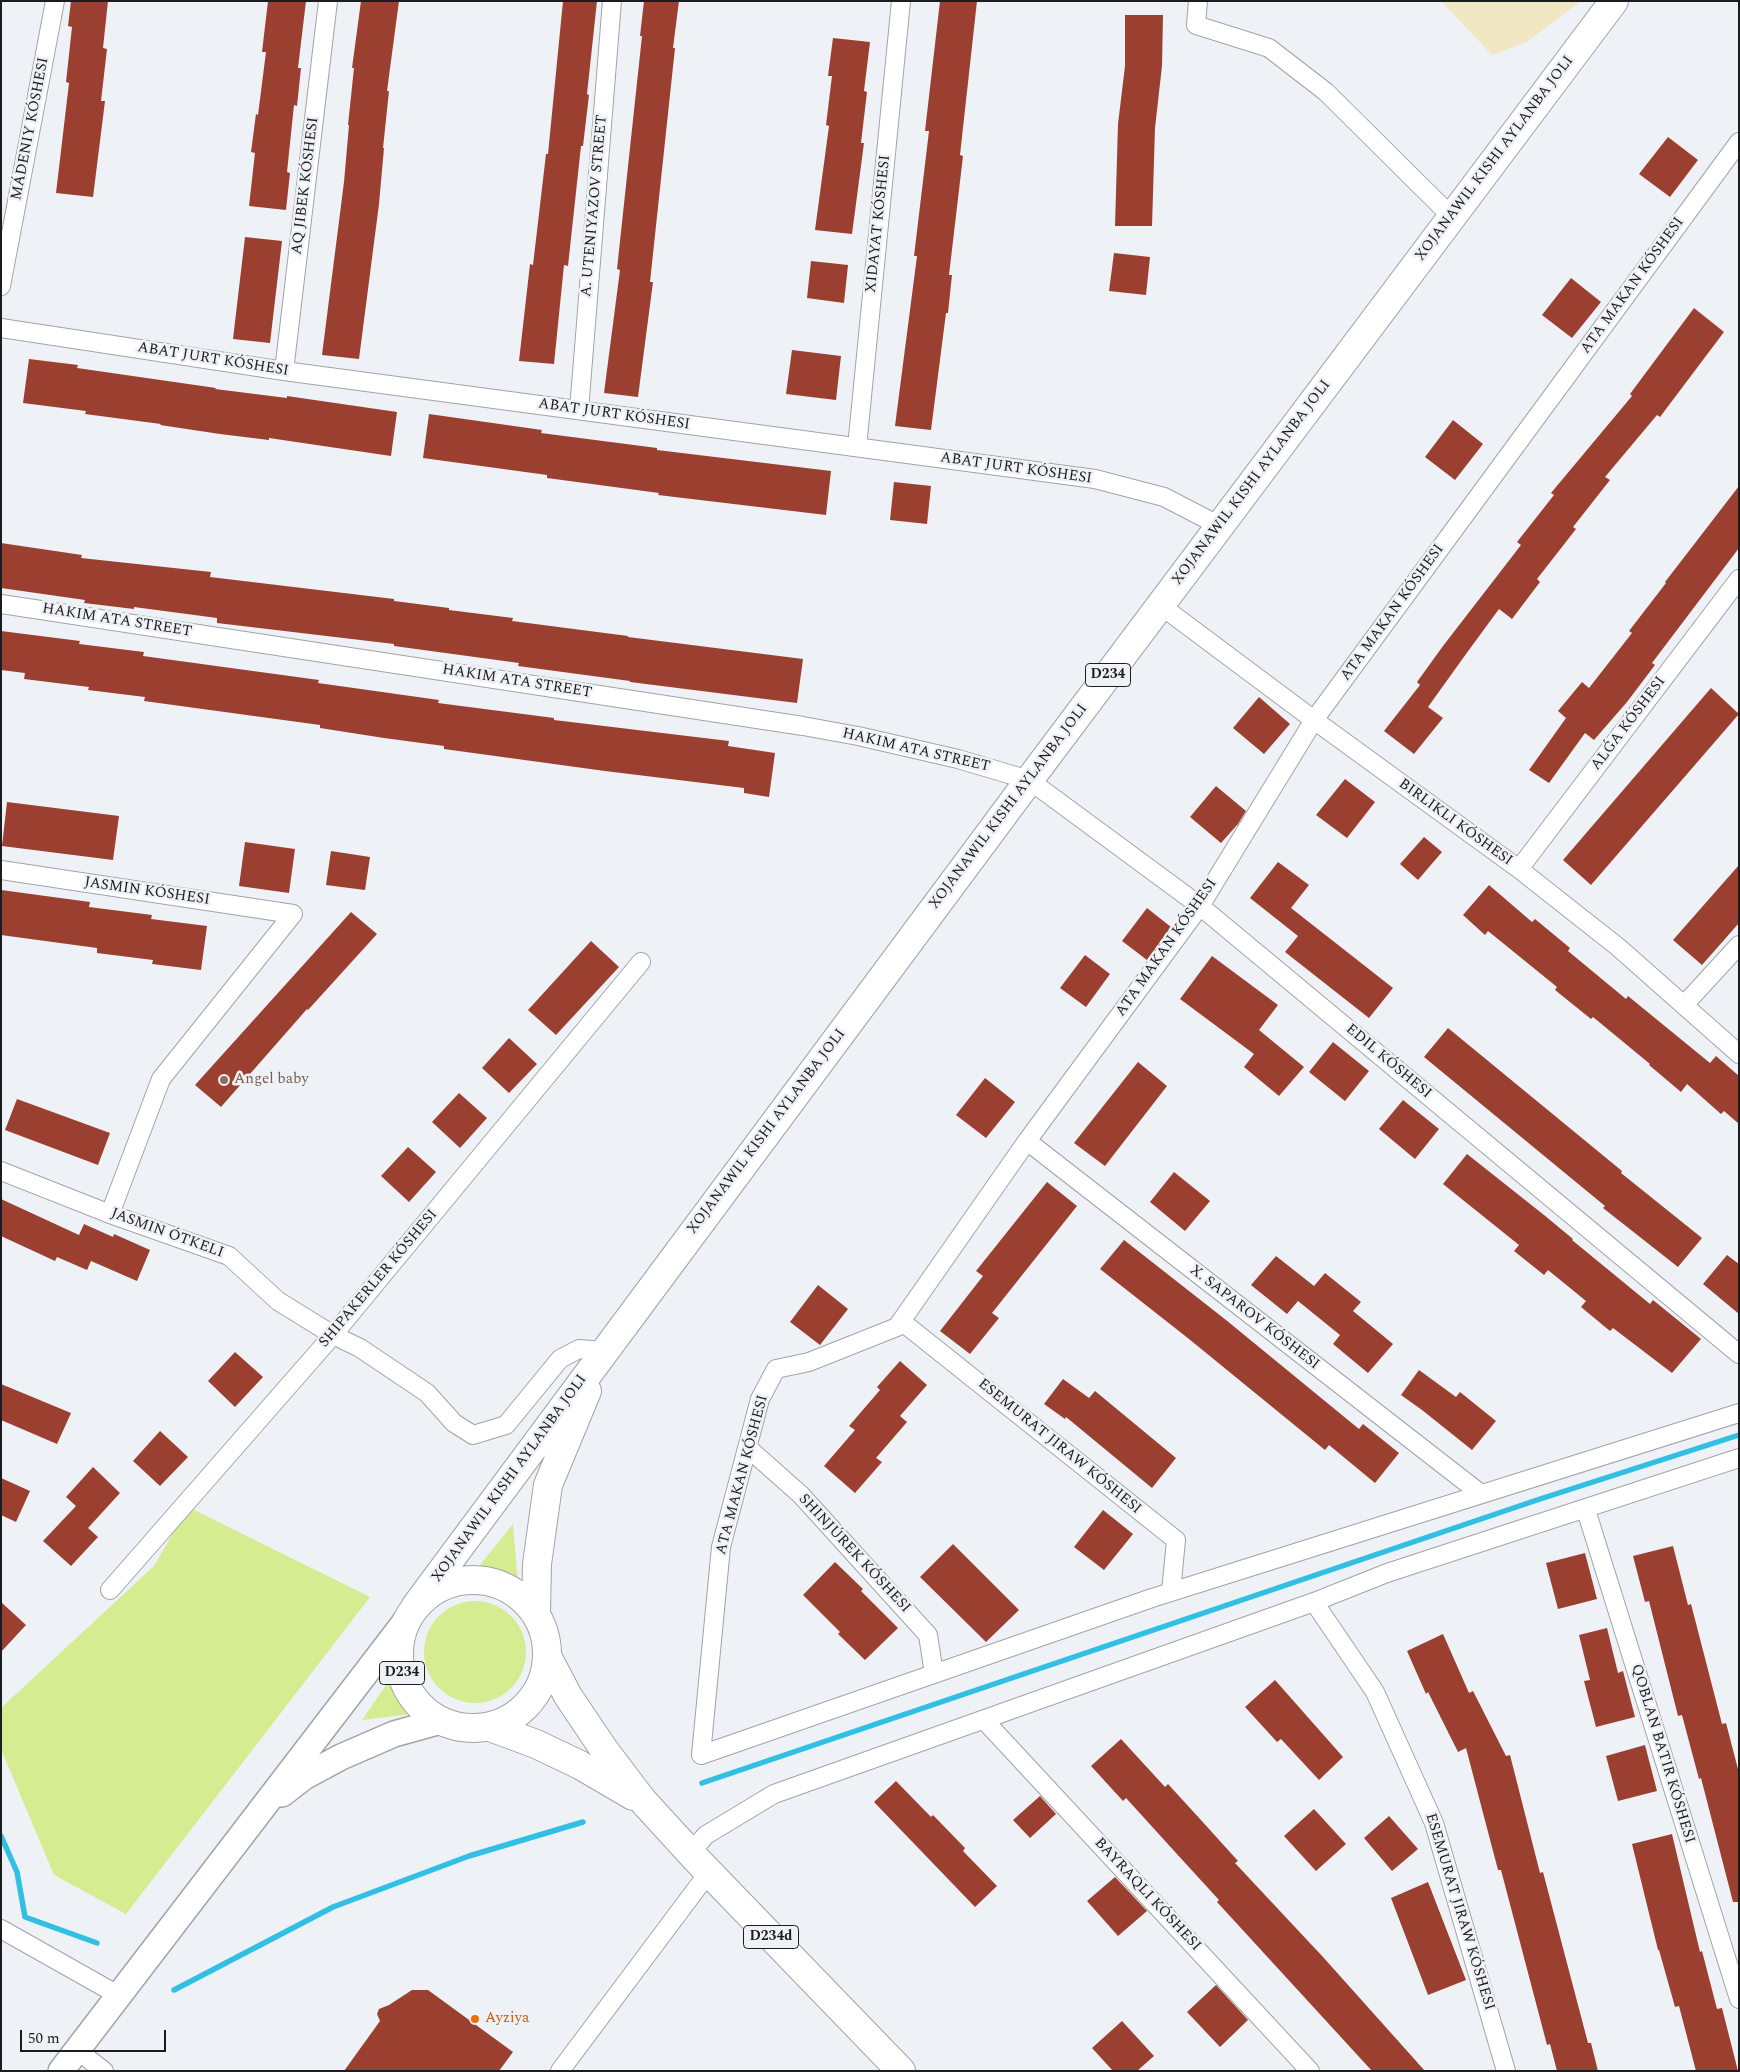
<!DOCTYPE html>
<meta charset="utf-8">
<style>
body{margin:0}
#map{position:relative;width:1740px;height:2072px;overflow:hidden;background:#eef1f5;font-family:Spectral,serif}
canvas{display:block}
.frame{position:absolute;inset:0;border:2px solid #1b1c1d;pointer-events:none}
.scale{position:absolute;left:20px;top:2030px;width:146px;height:22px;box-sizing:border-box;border:2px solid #1b1c1d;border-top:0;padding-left:6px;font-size:15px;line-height:18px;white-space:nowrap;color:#1b1c1d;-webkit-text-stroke:4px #eef1f5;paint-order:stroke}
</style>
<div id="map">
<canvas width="1740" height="2072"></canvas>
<div class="frame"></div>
<div class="scale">50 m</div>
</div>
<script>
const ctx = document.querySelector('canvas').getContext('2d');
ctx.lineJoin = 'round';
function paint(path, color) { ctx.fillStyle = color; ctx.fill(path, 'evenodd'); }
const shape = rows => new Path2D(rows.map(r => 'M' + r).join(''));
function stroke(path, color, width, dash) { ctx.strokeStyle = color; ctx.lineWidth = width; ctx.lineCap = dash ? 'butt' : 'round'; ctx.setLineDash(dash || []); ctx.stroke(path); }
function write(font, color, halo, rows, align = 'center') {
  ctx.font = font + ' Spectral,serif'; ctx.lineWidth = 5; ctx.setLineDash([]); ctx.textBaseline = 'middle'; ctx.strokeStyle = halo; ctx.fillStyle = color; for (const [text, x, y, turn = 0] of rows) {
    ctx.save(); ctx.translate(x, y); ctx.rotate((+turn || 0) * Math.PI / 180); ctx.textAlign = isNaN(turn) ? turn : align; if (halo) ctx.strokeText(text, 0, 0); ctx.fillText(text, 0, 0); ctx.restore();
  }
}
paint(shape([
 [188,1507,370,1597,126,1914,54,1875,1,1749,1,1708,154,1566],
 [513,1524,518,1583,498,1575,486,1573,472,1575],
 '424 1652a51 51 0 1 1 102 0a51 51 0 1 1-102 0Z',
 [393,1675,399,1696,411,1714,362,1720]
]), '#d5ec90');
paint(shape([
 [1441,1,1581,1,1527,42,1492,55]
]), '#f1e7c2');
stroke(shape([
 [702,1783,1537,1500,1739,1435],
 [1,1836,17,1872,25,1917,97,1943],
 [174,1990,333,1907,469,1856,583,1822]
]), '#31c0e4', 5.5);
paint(shape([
 [71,1,108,1,103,48,107,49,101,101,105,101,93,197,56,193,69,83,66,82,72,27,68,26],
 [268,1,306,1,298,68,301,68,297,106,294,105,287,172,290,173,286,210,249,206,255,153,251,152,256,114,258,115,266,52,262,52],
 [361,1,399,1,387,91,389,91,383,148,384,148,379,204,359,359,322,355,344,182,349,125,348,125,354,68,352,68],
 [563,1,597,1,587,94,589,95,583,146,581,146,568,266,564,265,554,364,519,361,530,264,533,265,546,154,548,154],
 [644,1,679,1,673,48,675,48,650,282,653,282,638,397,604,393,620,270,617,269,642,36,640,36],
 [940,1,977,1,960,155,963,156,949,275,952,275,948,313,946,313,931,430,895,426,917,256,914,256,929,131,925,131],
 [1125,15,1163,15,1162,66,1155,128,1152,226,1115,226,1118,124,1125,66],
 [833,38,870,42,864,91,867,92,861,143,864,143,852,234,815,230,829,126,826,125,832,76,828,76],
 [1668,137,1698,160,1670,197,1639,174],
 [245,237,282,241,270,343,233,339],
 [1114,253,1150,257,1146,295,1109,291],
 [811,261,848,265,844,303,807,298],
 [1571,278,1601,302,1572,338,1542,315],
 [1694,308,1724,332,1660,417,1657,415,1605,477,1610,480,1573,527,1576,529,1537,579,1540,582,1512,619,1499,609,1466,654,1428,707,1443,718,1414,754,1384,731,1420,685,1417,682,1443,646,1521,545,1517,542,1554,495,1551,493,1632,396,1630,394],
 [792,350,841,356,836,400,786,394],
 [29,359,78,365,77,368,216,388,215,389,287,398,287,396,397,412,391,456,269,438,269,440,220,434,160,425,161,424,85,414,86,411,23,403],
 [429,414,542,430,541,433,657,448,657,450,831,471,826,515,658,495,659,493,547,478,547,475,423,458],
 [1453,420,1483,444,1455,480,1425,457],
 [894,482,931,486,927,524,890,520],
 [1739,486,1739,548,1652,663,1655,665,1627,702,1594,740,1585,733,1549,783,1529,770,1566,718,1558,711,1582,682,1589,688,1632,633,1629,631,1666,583,1665,582],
 [1,543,82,555,81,558,211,572,210,577,394,599,394,601,449,608,449,610,513,618,512,621,628,636,628,637,803,659,797,703,630,682,630,681,518,666,519,663,394,646,394,644,217,623,217,618,134,607,134,609,84,603,85,600,1,588],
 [1,631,80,641,79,644,144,652,143,656,319,680,318,683,439,700,438,703,554,718,554,720,729,741,728,746,775,753,769,797,744,793,744,788,605,771,444,749,444,746,384,738,320,728,320,725,144,701,145,697,88,690,89,687,24,679,25,673,1,670],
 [1711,688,1739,714,1591,885,1563,860],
 [1259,697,1290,724,1264,754,1233,728],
 [1345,779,1375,802,1347,838,1316,815],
 [1216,786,1246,811,1238,824,1221,843,1190,817],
 [7,802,119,816,113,860,2,846],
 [1424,837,1442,852,1418,880,1400,864],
 [245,842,295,849,289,893,239,886],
 [331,851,370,857,365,890,326,885],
 [1278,862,1309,885,1291,908,1393,988,1369,1018,1285,952,1298,936,1250,898],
 [1739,865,1739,923,1702,965,1673,940],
 [1489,885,1532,922,1535,919,1570,948,1568,951,1626,999,1628,996,1710,1063,1716,1056,1739,1076,1739,1124,1724,1111,1721,1114,1687,1084,1681,1092,1649,1065,1650,1064,1593,1017,1591,1019,1555,990,1557,987,1488,931,1485,935,1463,915],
 [1,890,90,902,89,907,152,915,151,919,207,926,201,970,152,964,153,960,97,953,97,948,1,935],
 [1147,908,1171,927,1147,960,1122,941],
 [351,912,377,934,308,1010,307,1009,221,1107,195,1085],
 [591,941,619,967,556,1035,528,1010],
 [1085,955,1110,974,1086,1007,1060,988],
 [1212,956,1278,1005,1259,1030,1304,1067,1279,1096,1244,1067,1254,1054,1180,999],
 [1448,1028,1622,1171,1621,1173,1702,1238,1678,1267,1603,1208,1605,1206,1424,1057],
 [509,1038,537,1064,509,1093,482,1068],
 [1333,1042,1369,1071,1345,1101,1309,1072],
 [1138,1062,1167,1086,1105,1166,1074,1143],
 [985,1078,1015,1102,986,1138,956,1115],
 [459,1093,487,1118,460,1148,432,1122],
 [17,1099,110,1133,98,1165,5,1130],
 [1403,1100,1439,1129,1415,1159,1379,1129],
 [408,1147,436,1172,409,1202,381,1176],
 [1467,1154,1544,1215,1573,1239,1572,1240,1650,1304,1653,1300,1701,1339,1672,1373,1613,1328,1610,1331,1581,1307,1586,1301,1548,1270,1544,1275,1514,1251,1519,1245,1443,1184],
 [1174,1172,1210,1201,1185,1231,1150,1202],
 [1047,1182,1077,1206,992,1313,999,1318,970,1354,940,1331,983,1276,976,1271],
 [1,1199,79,1235,84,1224,113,1237,114,1234,150,1250,137,1281,91,1261,87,1270,57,1257,55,1261,1,1236],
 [1124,1240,1226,1320,1359,1429,1363,1424,1399,1453,1375,1483,1329,1445,1325,1450,1189,1339,1100,1269],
 [1727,1255,1739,1264,1739,1314,1703,1284],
 [1276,1256,1314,1286,1325,1273,1361,1302,1353,1311,1393,1344,1368,1373,1333,1344,1340,1335,1298,1301,1287,1314,1251,1285],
 [818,1285,848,1309,820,1345,790,1322],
 [235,1352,263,1377,235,1407,208,1381],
 [900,1361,927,1385,900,1416,907,1422,876,1458,882,1462,855,1493,824,1466,855,1430,849,1426,880,1390,877,1387],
 [1419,1370,1456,1397,1460,1392,1496,1421,1472,1450,1422,1410,1401,1395],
 [1063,1379,1089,1398,1095,1391,1176,1458,1152,1488,1066,1417,1065,1419,1044,1404],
 [1,1384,71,1413,57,1444,1,1420],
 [160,1431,188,1457,160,1486,133,1461],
 [93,1467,120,1493,88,1528,98,1537,71,1566,43,1541,76,1506,66,1497],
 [1,1478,30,1491,16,1522,1,1515],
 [1103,1510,1133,1534,1104,1570,1074,1547],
 [953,1544,1019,1610,986,1642,920,1577],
 [1673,1546,1688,1605,1691,1604,1722,1724,1726,1723,1739,1773,1739,1902,1733,1902,1701,1778,1699,1779,1682,1715,1678,1716,1649,1601,1645,1602,1633,1556],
 [1585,1553,1597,1599,1558,1609,1546,1563],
 [835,1562,863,1589,861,1591,898,1628,865,1660,838,1634,840,1632,803,1595],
 [1,1602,26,1625,1,1652],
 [1607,1628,1618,1673,1623,1671,1635,1717,1596,1727,1584,1681,1590,1680,1579,1635],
 [1443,1634,1469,1693,1473,1691,1506,1756,1510,1755,1540,1873,1543,1872,1588,2043,1591,2043,1598,2071,1557,2071,1550,2044,1547,2045,1501,1870,1498,1870,1466,1748,1458,1752,1428,1692,1426,1694,1407,1651],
 [1275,1680,1343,1757,1319,1780,1281,1739,1277,1742,1245,1707],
 [1121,1739,1165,1787,1168,1784,1200,1819,1238,1861,1235,1863,1323,1957,1425,2071,1372,2071,1217,1902,1219,1900,1176,1853,1126,1798,1123,1801,1091,1766],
 [1645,1745,1657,1791,1618,1801,1606,1756],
 [896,1781,931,1817,933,1815,965,1848,963,1851,997,1886,975,1907,874,1802],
 [1040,1796,1056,1814,1030,1838,1013,1820],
 [1314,1809,1346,1844,1316,1871,1284,1836],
 [1389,1816,1418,1849,1392,1871,1364,1838],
 [1672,1834,1700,1952,1702,1951,1717,2009,1722,2008,1738,2071,1696,2071,1679,2006,1675,2007,1659,1950,1658,1950,1632,1844],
 [1115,1877,1147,1911,1118,1936,1087,1901],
 [1428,1882,1466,1980,1428,1995,1391,1898],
 [1216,1985,1248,2020,1220,2047,1187,2012],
 [412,1990,428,1990,513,2052,499,2071,344,2071,380,2021,377,2014,379,2009,389,2005],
 [1122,2021,1154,2056,1137,2071,1113,2071,1092,2048]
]), '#9b4030');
const street = shape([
 [1198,1,1196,25,1269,48,1326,92,1451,216],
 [1739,142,1314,720,1200,906,1027,1141,897,1327,809,1362,776,1369,760,1399,721,1547,701,1755,1152,1598,1739,1413],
 [1,286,55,1],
 [1,328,284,371,1095,479,1164,497,1220,526],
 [284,371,328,1],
 [579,410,612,1],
 [857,447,901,1],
 [1,604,803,726,858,736,958,759,1029,780,1200,906,1739,1354],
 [1160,605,1314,720,1519,869,1618,947,1739,1054],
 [1519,869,1739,579],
 [1,870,293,914],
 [1684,1005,1739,945],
 [1027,1141,1481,1494],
 [1,1171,110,1214,229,1256,278,1301,333,1335,360,1348,427,1393,454,1423,473,1435,506,1425,560,1359,579,1349,604,1351],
 [110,1214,161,1079,293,914],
 [901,1321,1176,1540,1171,1592],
 [748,1448,801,1495,928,1635,934,1674],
 [1586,1510,1739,1999],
 [110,1590,333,1335,641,962],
 [1314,1602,1375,1692,1434,1823,1506,2071],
 [984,1720,1310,2071],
 [690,1853,706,1835,774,1794,1314,1602,1387,1573,1739,1458],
 [1,1929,118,1995],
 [77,2050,104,2071],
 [560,2071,709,1872]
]);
const secondary = shape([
 [282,1794,304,1777,341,1757,394,1734,441,1721],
 [61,2071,408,1618]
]);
const primary = shape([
 '399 1654a74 74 0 1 1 148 0a74 74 0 1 1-148 0Z',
 [415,1607,1033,775,1614,1],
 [536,1612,537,1564,548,1485,587,1391],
 [548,1658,568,1696,605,1751,643,1801,697,1860,901,2071],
 [490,1727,536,1744,580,1765,633,1796]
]);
stroke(street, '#a1a4a7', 20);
stroke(secondary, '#a1a4a7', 28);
stroke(primary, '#a1a4a7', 30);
stroke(street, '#fff', 18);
stroke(secondary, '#fff', 25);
stroke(primary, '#fff', 28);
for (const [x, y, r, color] of [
 [224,1080,5,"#8d6e63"],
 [475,2019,5,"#e8710a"]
]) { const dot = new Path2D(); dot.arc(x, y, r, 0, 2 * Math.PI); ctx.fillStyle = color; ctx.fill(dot); stroke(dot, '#eef1f5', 2); }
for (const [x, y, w] of [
 [1108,675,45],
 [402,1673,45],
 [771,1937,55]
]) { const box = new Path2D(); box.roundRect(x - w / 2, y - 11.5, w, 23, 4); ctx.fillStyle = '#eef1f5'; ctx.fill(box); stroke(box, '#1b1c1d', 1); }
write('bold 14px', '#1b1c1d', null, [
 ["D234",1108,675],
 ["D234",402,1673],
 ["D234d",771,1937]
]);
write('15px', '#1b1c1d', '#eef1f5', [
 ["MÁDENIY KÓSHESI",31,129,-79],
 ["XOJANAWIL KISHI AYLANBA JOLI",1495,159,-53],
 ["AQ JIBEK KÓSHESI",306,186,-83],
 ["A. UTENIYAZOV STREET",595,206,-85],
 ["XIDAYAT KÓSHESI",879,224,-84],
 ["ATA MAKAN KÓSHESI",1633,286,-54],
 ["ABAT JURT KÓSHESI",213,360,9],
 ["ABAT JURT KÓSHESI",614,415,8],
 ["ABAT JURT KÓSHESI",1016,469,8],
 ["XOJANAWIL KISHI AYLANBA JOLI",1252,483,-53],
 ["ATA MAKAN KÓSHESI",1393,613,-54],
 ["HAKIM ATA STREET",117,621,9],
 ["HAKIM ATA STREET",517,682,9],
 ["ALǴA KÓSHESI",1629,724,-53],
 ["HAKIM ATA STREET",916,751,13],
 ["XOJANAWIL KISHI AYLANBA JOLI",1009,807,-53],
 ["BIRLIKLI KÓSHESI",1455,823,36],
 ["JASMIN KÓSHESI",147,892,8],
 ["ATA MAKAN KÓSHESI",1167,948,-55],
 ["EDIL KÓSHESI",1388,1062,40],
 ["XOJANAWIL KISHI AYLANBA JOLI",767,1132,-53],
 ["JASMIN ÓTKELI",167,1234,20],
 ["SHIPAKERLER KÓSHESI",379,1279,-50],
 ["X. SAPAROV KÓSHESI",1254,1318,38],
 ["ESEMURAT JIRAW KÓSHESI",1059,1447,39],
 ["ATA MAKAN KÓSHESI",743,1475,-75],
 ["XOJANAWIL KISHI AYLANBA JOLI",510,1479,-54],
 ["SHINJÚREK KÓSHESI",854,1554,47],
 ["QOBLAN BATIR KÓSHESI",1662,1754,73],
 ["BAYRAQLI KÓSHESI",1147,1895,47],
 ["ESEMURAT JIRAW KÓSHESI",1459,1912,73]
]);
write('15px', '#785e54', '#eef1f5', [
 ["Angel baby",234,1080]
], 'left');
write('15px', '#c56008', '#eef1f5', [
 ["Ayziya",485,2019]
], 'left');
</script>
